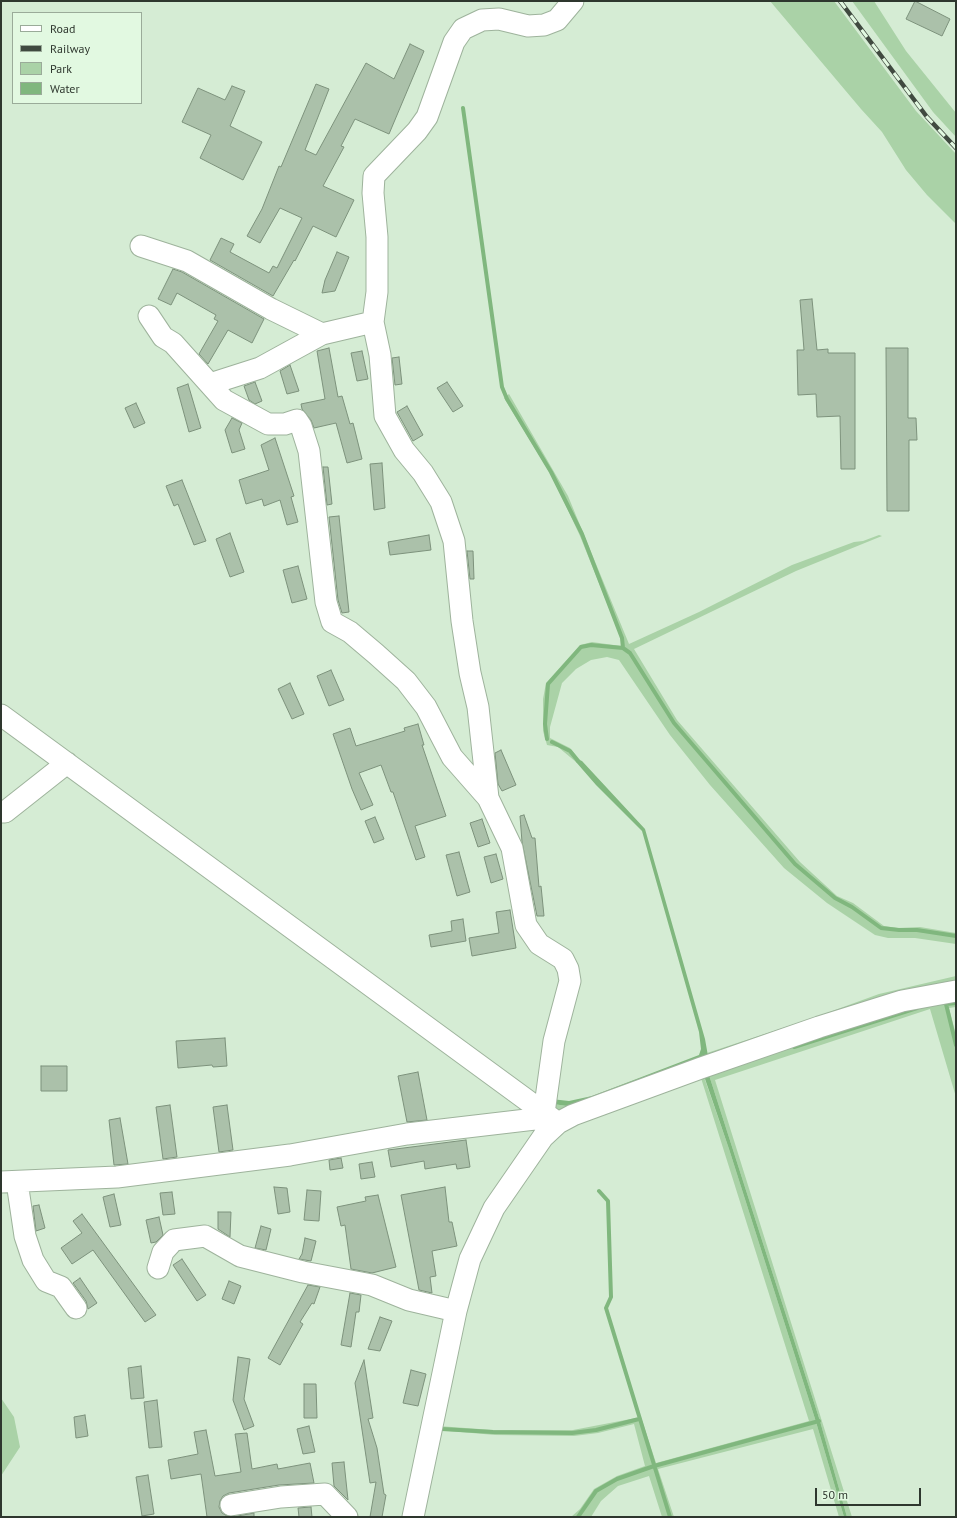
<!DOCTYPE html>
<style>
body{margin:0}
#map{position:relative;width:957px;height:1518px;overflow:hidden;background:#d5ecd4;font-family:"PT Sans",sans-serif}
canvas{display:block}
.frame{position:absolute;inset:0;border:2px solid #2e372e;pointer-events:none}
.legend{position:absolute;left:12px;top:12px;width:130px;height:92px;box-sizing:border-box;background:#e2f9e1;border:1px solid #9aab99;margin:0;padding:5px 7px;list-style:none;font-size:12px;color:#2e372e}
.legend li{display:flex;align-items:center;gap:8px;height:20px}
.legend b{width:20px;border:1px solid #9aab99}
.scale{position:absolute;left:815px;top:1488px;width:106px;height:18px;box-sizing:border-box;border:2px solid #2e372e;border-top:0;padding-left:5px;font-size:12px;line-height:14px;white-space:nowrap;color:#2e372e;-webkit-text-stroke:3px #e2f9e1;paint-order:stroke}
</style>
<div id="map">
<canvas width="957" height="1518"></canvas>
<div class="frame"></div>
<ul class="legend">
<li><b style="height:5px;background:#fff"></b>Road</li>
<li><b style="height:5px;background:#404a40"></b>Railway</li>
<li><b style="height:11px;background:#aad2a7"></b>Park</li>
<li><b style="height:11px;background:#80b77e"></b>Water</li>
</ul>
<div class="scale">50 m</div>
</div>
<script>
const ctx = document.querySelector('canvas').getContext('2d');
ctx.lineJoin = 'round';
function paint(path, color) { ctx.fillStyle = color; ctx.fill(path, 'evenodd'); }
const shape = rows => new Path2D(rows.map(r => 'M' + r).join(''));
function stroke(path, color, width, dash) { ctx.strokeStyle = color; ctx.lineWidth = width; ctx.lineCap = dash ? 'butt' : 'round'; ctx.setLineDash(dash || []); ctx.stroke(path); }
paint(shape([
 [770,1,834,1,916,111,956,154,956,224,927,195,906,170,882,132,861,109],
 [852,1,874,1,906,51,956,113,956,137,933,112],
 [509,394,568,496,629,644,699,612,792,565,854,542,863,541,879,535,882,536,796,571,634,649,677,720,800,862,837,896,853,903,884,926,898,928,920,927,956,933,956,944,915,938,888,938,875,935,827,903,784,868,710,785,670,735,619,660,607,657,591,660,576,669,562,683,550,727,550,738,570,748,581,761,576,758,576,762,558,747,547,745,543,731,543,699,546,683,580,645,592,642,621,646,621,638,580,536,567,508,550,473,504,398],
 [956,976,956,983,558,1118,553,1104,567,1106,708,1056,707,1053,813,1018,879,994],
 [956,996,956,1007,949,1008,956,1035,956,1097,930,1009,715,1080,852,1517,847,1517,820,1421,709,1075,704,1077,729,1149,816,1422,844,1517,839,1517,813,1429,658,1469,674,1517,662,1517,649,1476,618,1486,601,1501,591,1517,571,1517,580,1509,594,1489,617,1476,645,1466,634,1424,598,1433,574,1436,495,1435,437,1430,428,1485,420,1517,417,1517,458,1312,473,1259,490,1223,514,1183,547,1139,561,1127,577,1119,709,1071,919,1003,931,1000,933,1003,944,1002,946,998],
 [701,1078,809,1421,656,1463,641,1417,573,1430,493,1430,438,1426,453,1360,462,1308,473,1261,502,1209,521,1181,551,1141,562,1130,578,1122],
 [1,1398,14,1417,20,1447,1,1476]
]), '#aad2a7');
paint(shape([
 [575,758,582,761,645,829,705,1039,708,1056,584,1103,567,1106,553,1104,551,1099,569,1101,592,1096,699,1055,701,1049,699,1032,642,831,596,785,576,762],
 [709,1075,820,1421,847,1517,844,1517,816,1422,729,1149,704,1076]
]), '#80b77e');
stroke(shape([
 [463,108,502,387,507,399,551,472,582,534,622,638,623,648,630,653,674,723,795,864,835,898,852,907,881,928,899,930,917,930,956,936],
 [547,739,545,724,548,684,581,647,591,645,623,648],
 [552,742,570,751,578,761],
 [956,1003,946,1004,956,1045],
 [794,1047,917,1008],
 [599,1191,608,1201,611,1297,606,1308,670,1517],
 [442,1429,493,1432,572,1433,596,1430,639,1419],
 [578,1517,596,1491,617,1479,654,1466,819,1421]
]), '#80b77e', 4);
const building = shape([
 [915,1,950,19,942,36,906,19,915,1],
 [410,44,424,51,389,134,355,119,341,146,344,147,323,186,354,200,336,237,313,226,295,261,294,260,273,296,210,260,221,238,234,244,230,252,269,273,273,266,277,268,302,218,280,208,260,243,247,236,262,209,279,166,281,167,316,84,329,89,305,150,316,155,366,63,394,79,410,44],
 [232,86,245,91,230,126,262,142,243,180,200,158,211,135,182,122,198,88,225,100,232,86],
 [337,252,349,257,335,291,322,293,325,280,337,252],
 [173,269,182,272,264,319,252,343,228,330,208,364,199,354,218,321,214,319,216,315,177,293,171,305,158,299,173,269],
 [812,299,817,350,828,349,828,353,855,353,855,469,841,469,840,416,817,417,816,394,798,395,797,350,804,350,800,300,812,299],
 [329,348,338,397,342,396,350,424,353,423,362,459,347,463,336,423,314,428,311,420,302,409,301,404,325,399,317,351,329,348],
 [886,348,908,348,908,418,916,418,917,440,909,440,909,511,887,511,886,348],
 [362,351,368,379,357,381,351,353,362,351],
 [399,357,402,384,395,385,392,358,399,357],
 [290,365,299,391,287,394,280,371,290,365],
 [255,382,262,401,255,404,249,400,244,386,255,382],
 [447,382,463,406,453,412,437,388,447,382],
 [188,384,201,428,189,432,177,388,188,384],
 [136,403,145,423,134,428,125,408,136,403],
 [407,406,423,435,413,441,397,412,407,406],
 [232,418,242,423,239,430,245,449,232,453,225,430,232,418],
 [275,438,294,496,291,497,298,522,287,525,280,500,264,506,262,499,246,504,239,480,269,470,261,445,275,438],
 [382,463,385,508,374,510,370,464,382,463],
 [323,467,328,467,332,504,327,505,323,467],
 [182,480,206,541,194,545,178,504,174,506,166,486,182,480],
 [339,516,349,612,342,613,338,600,329,517,339,516],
 [230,533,244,572,230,577,216,539,230,533],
 [429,535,431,550,390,555,388,542,429,535],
 [467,551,473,551,474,579,470,579,467,551],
 [298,566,307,599,292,603,283,570,298,566],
 [331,670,344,700,329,706,317,676,331,670],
 [290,683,304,714,292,719,278,689,290,683],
 [418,724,424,745,422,745,446,816,415,826,425,857,416,860,393,792,391,792,381,765,359,773,373,805,361,810,352,789,333,734,350,728,356,746,405,731,404,728,418,724],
 [501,750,516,785,502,791,498,784,495,753,501,750],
 [524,815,532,838,535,838,539,887,541,886,544,916,537,916,522,842,520,816,524,815],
 [375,817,384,839,374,843,365,821,375,817],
 [482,819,490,843,478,847,470,823,482,819],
 [459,852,470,892,457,896,446,855,459,852],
 [496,854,503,879,491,883,484,857,496,854],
 [510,910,516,948,472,956,469,938,499,933,496,912,510,910],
 [463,919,466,941,431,947,429,935,452,931,451,921,463,919],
 [225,1038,227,1066,213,1067,212,1065,178,1068,176,1041,225,1038],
 [41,1066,67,1066,67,1091,41,1091,41,1066],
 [418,1072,427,1120,407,1122,398,1076,418,1072],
 [170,1105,177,1157,163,1159,156,1107,170,1105],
 [227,1105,233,1150,219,1152,213,1107,227,1105],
 [120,1118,128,1164,114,1165,109,1120,120,1118],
 [466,1140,470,1167,457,1169,456,1164,425,1169,424,1161,391,1167,388,1150,466,1140],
 [341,1158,343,1168,330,1170,329,1160,341,1158],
 [372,1162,375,1177,361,1179,359,1164,372,1162],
 [274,1187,287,1188,290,1212,278,1214,274,1187],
 [445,1187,449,1222,452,1222,457,1246,432,1251,436,1276,430,1277,432,1293,419,1290,401,1195,445,1187],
 [307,1190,321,1191,319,1221,304,1220,307,1190],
 [172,1192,175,1214,163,1215,160,1193,172,1192],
 [114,1194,121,1225,110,1227,103,1197,114,1194],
 [378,1195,396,1267,372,1273,351,1269,345,1225,341,1226,337,1207,366,1201,365,1197,378,1195],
 [39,1205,45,1228,36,1231,33,1206,39,1205],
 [218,1212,231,1212,230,1237,218,1229,218,1212],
 [82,1214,156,1315,145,1322,93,1250,72,1264,61,1248,82,1233,73,1221,82,1214],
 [159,1217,163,1235,156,1242,151,1243,146,1220,159,1217],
 [261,1226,271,1229,266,1250,255,1248,261,1226],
 [305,1238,316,1241,311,1261,299,1259,302,1254,305,1238],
 [182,1259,206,1295,197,1301,173,1265,182,1259],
 [80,1278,97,1303,88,1309,86,1301,73,1283,80,1278],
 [229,1281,241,1286,234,1304,222,1299,229,1281],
 [308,1285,320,1287,314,1304,312,1303,300,1322,303,1324,280,1365,268,1358,308,1285],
 [350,1293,361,1295,359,1312,356,1312,351,1347,341,1345,350,1293],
 [380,1317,392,1321,380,1351,368,1349,380,1317],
 [238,1357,250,1359,244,1399,254,1426,244,1430,233,1400,238,1357],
 [364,1360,373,1418,368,1419,377,1448,384,1494,386,1495,382,1517,370,1517,376,1482,370,1483,355,1383,364,1360],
 [141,1366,144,1398,131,1399,128,1368,141,1366],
 [411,1370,426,1374,418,1406,403,1403,411,1370],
 [304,1384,316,1384,317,1418,304,1418,304,1384],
 [157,1400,162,1447,149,1448,144,1402,157,1400],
 [85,1415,88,1436,76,1438,74,1417,85,1415],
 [309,1426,315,1452,303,1454,297,1429,309,1426],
 [206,1430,215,1476,241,1472,235,1434,247,1433,252,1469,277,1464,278,1469,310,1463,314,1483,279,1485,229,1493,223,1496,220,1501,219,1507,222,1513,227,1516,232,1517,254,1513,254,1517,207,1517,201,1474,171,1479,168,1460,198,1454,194,1432,206,1430],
 [344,1462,348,1500,334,1486,332,1463,344,1462],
 [148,1475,154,1514,142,1516,136,1477,148,1475],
 [311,1507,312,1517,299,1517,298,1508,311,1507]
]);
paint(building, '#abc1aa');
stroke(building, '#7d927c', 1);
const minor = shape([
 [141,246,187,261,271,309,322,334],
 [373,322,377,292,377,237,373,193,374,176,417,131,427,117,454,42,463,29,482,20,499,19,528,26,544,25,557,20,573,1],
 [210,384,260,368,322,334,373,322,380,355,385,416,404,450,423,473,441,502,454,541,462,621,470,673,478,707,488,798],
 [1,715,554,1120],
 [1,812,5,812,67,763],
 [1,1182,117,1177,290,1155,407,1134,535,1119,544,1113,554,1041,570,981,568,969,563,959,539,944,526,925,512,848,488,798,452,757,426,707,406,681,376,654,350,632,332,622,326,602,309,451,301,426,297,420,285,424,268,424,224,400,173,343,163,337,149,316],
 [17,1182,25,1236,33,1260,46,1281,61,1287,76,1308],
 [158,1268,163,1252,174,1240,205,1236,240,1256,303,1272,372,1285,409,1300,456,1311],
 [231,1505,281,1497,325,1494,347,1517],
 [413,1517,456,1311,470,1259,494,1208,543,1137,558,1123,573,1115,701,1068,819,1027,902,1001,956,991]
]);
stroke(minor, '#9eb39c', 23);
stroke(minor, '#fff', 21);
const rail = shape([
 [840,1,927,117,956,148]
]);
stroke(rail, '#404a40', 4.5);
stroke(rail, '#e2f9e1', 3, [9]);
</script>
